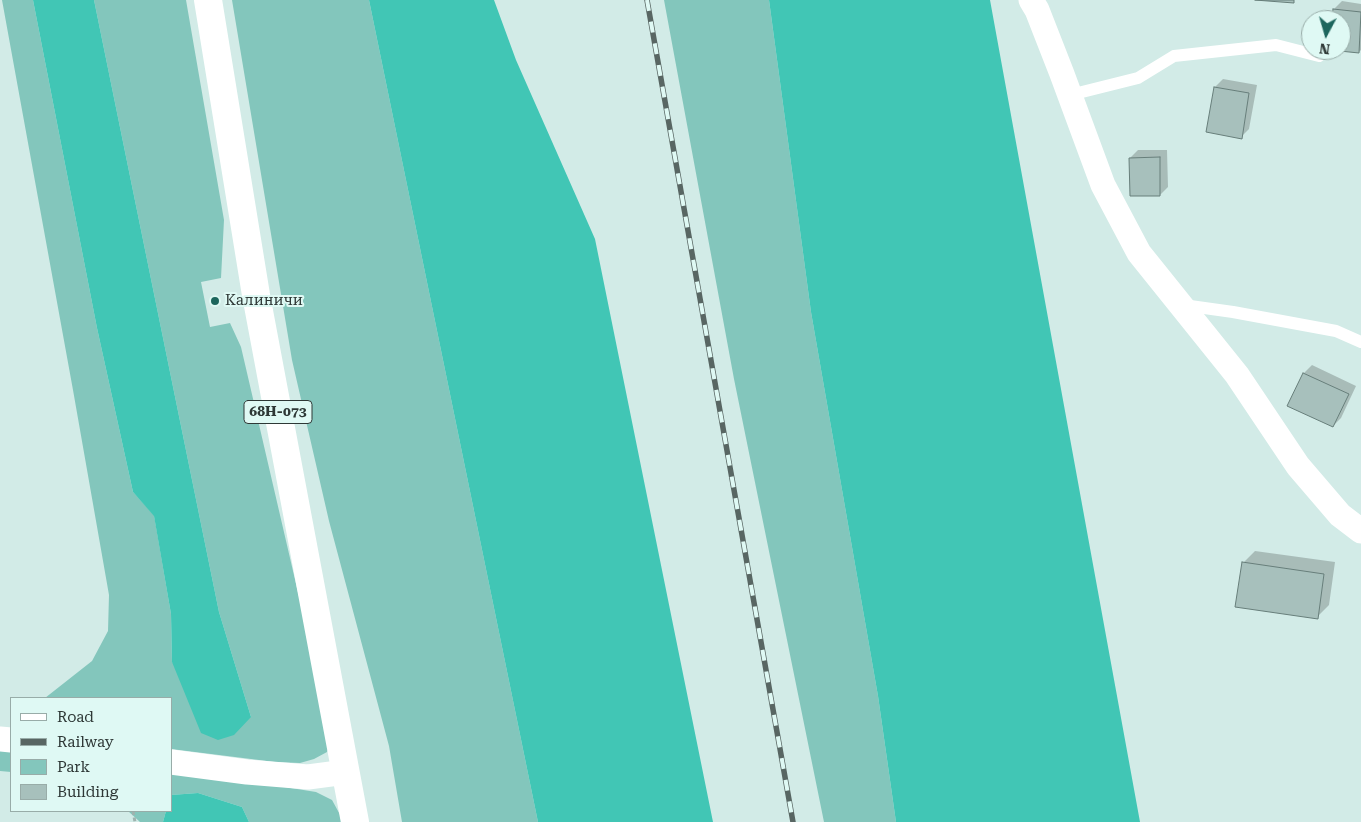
<!DOCTYPE html>
<meta charset="utf-8">
<style>
body{margin:0}
#map{position:relative;width:1361px;height:822px;overflow:hidden;background:#d2ebe7;font-family:"Roboto Serif",serif}
canvas{display:block}
.legend{position:absolute;left:10px;top:697px;width:162px;height:115px;box-sizing:border-box;background:#dff9f4;border:1px solid #98aca8;margin:0;padding:6px 9px;list-style:none;font-size:15px;color:#2e3836}
.legend li{display:flex;align-items:center;gap:10px;height:25px}
.legend b{width:25px;border:1px solid #98aca8}
.north{position:absolute;left:1301px;top:10px;width:50px;height:50px;box-sizing:border-box;background:#dff9f4;border:1px solid #98aca8;border-radius:50%;rotate:186deg;font-size:14px;font-weight:700;line-height:20px;text-align:center;color:#2e3836}
.north::after{content:'';display:block;margin:auto;width:18px;height:22px;background:#1d665d;clip-path:polygon(50% 0,100% 100%,50% 72%,0 100%)}
</style>
<div id="map">
<canvas width="1361" height="822"></canvas>
<ul class="legend">
<li><b style="height:6px;background:#fff"></b>Road</li>
<li><b style="height:6px;background:#586663"></b>Railway</li>
<li><b style="height:14px;background:#83c6bc"></b>Park</li>
<li><b style="height:14px;background:#a7c0bc"></b>Building</li>
</ul>
<div class="north">N</div>
</div>
<script>
const ctx = document.querySelector('canvas').getContext('2d');
ctx.lineJoin = 'round';
function paint(path, color) { ctx.fillStyle = color; ctx.fill(path, 'evenodd'); }
const shape = rows => new Path2D(rows.map(r => 'M' + r).join(''));
function stroke(path, color, width, dash) { ctx.strokeStyle = color; ctx.lineWidth = width; ctx.lineCap = dash ? 'butt' : 'round'; ctx.setLineDash(dash || []); ctx.stroke(path); }
function write(font, color, halo, rows, align = 'center') {
  ctx.font = font + ' "Roboto Serif",serif'; ctx.lineWidth = 4; ctx.setLineDash([]); ctx.textBaseline = 'middle'; ctx.strokeStyle = halo; ctx.fillStyle = color; for (const [text, x, y, turn = 0] of rows) {
    ctx.save(); ctx.translate(x, y); ctx.rotate((+turn || 0) * Math.PI / 180); ctx.textAlign = isNaN(turn) ? turn : align; if (halo) ctx.strokeText(text, 0, 0); ctx.fillText(text, 0, 0); ctx.restore();
  }
}
paint(shape([
 [2,0,33,0,97,328,133,492,154,515,171,614,172,662,251,717,219,612,94,0,186,0,224,220,221,278,201,282,210,327,230,323,241,347,332,739,327,752,314,759,300,763,275,762,171,749,171,698,45,698,92,661,108,631,109,595,73,390],
 [232,0,369,0,538,822,402,822,389,746,329,521,292,360],
 [664,0,769,0,811,312,878,696,896,822,824,822,734,379],
 [0,743,11,744,11,772,0,771],
 [171,769,316,792,332,800,344,822,249,822,242,807,198,793,171,795],
 [128,811,166,811,163,822,140,822]
]), '#83c6bc');
paint(shape([
 [33,0,94,0,219,612,251,717,234,735,218,740,201,733,172,662,171,614,154,516,133,492,97,328],
 [369,0,494,0,516,60,595,239,713,822,538,822],
 [769,0,990,0,1140,822,896,822,878,696,811,312],
 [198,793,242,807,249,822,163,822,166,811,171,811,171,795]
]), '#41c6b5');
paint(shape([
 [1342,1,1361,4,1361,50,1359,52,1341,50,1341,20,1333,20,1334,9],
 [1223,79,1257,85,1249,129,1241,137,1215,87],
 [1138,150,1167,150,1168,187,1160,195,1130,158],
 [1312,365,1356,386,1341,418,1333,426,1304,373],
 [1255,551,1335,562,1329,605,1317,617,1243,563]
]), '#0003');
const building = shape([
 [1255,0,1294,0,1294,3,1255,0],
 [1333,9,1361,12,1359,53,1330,50,1341,50,1341,20,1332,20,1333,9],
 [1214,87,1249,93,1242,139,1206,132,1214,87],
 [1160,157,1160,196,1130,196,1129,158,1160,157],
 [1303,373,1349,394,1333,427,1287,406,1303,373],
 [1242,562,1324,574,1318,619,1235,607,1242,562]
]);
paint(building, '#a7c0bc');
stroke(building, '#677e7a', 1);
stroke(shape([
 [133,811,135,822]
]), '#9eb3af', 3, [4, 2.5]);
stroke(shape([
 [1070,95,1138,78,1174,56,1276,45,1319,56],
 [1183,305,1233,312,1336,331,1361,342]
]), '#fff', 12);
stroke(shape([
 [1031,0,1037,10,1062,74,1103,185,1139,253,1237,375,1298,466,1340,515,1361,531],
 [0,739,11,740],
 [171,762,247,772,308,777,346,772]
]), '#fff', 25);
stroke(shape([
 [208,0,256,295,355,822]
]), '#fff', 28);
const rail = shape([
 [647,0,793,822]
]);
stroke(rail, '#586663', 5.5);
stroke(rail, '#dff9f4', 4, [11]);
for (const [x, y, r, color] of [
 [215,301,5,"#1d665d"]
]) { const dot = new Path2D(); dot.arc(x, y, r, 0, 2 * Math.PI); ctx.fillStyle = color; ctx.fill(dot); stroke(dot, '#dff9f4', 2); }
for (const [x, y, w] of [
 [278,412,68]
]) { const box = new Path2D(); box.roundRect(x - w / 2, y - 11.5, w, 23, 4); ctx.fillStyle = '#dff9f4'; ctx.fill(box); stroke(box, '#2e3836', 1); }
write('bold 14px', '#2e3836', null, [
 ["68Н-073",278,412]
]);
write('15px', '#2e3836', '#dff9f4', [
 ["Калиничи",225,301]
], 'left');
</script>
